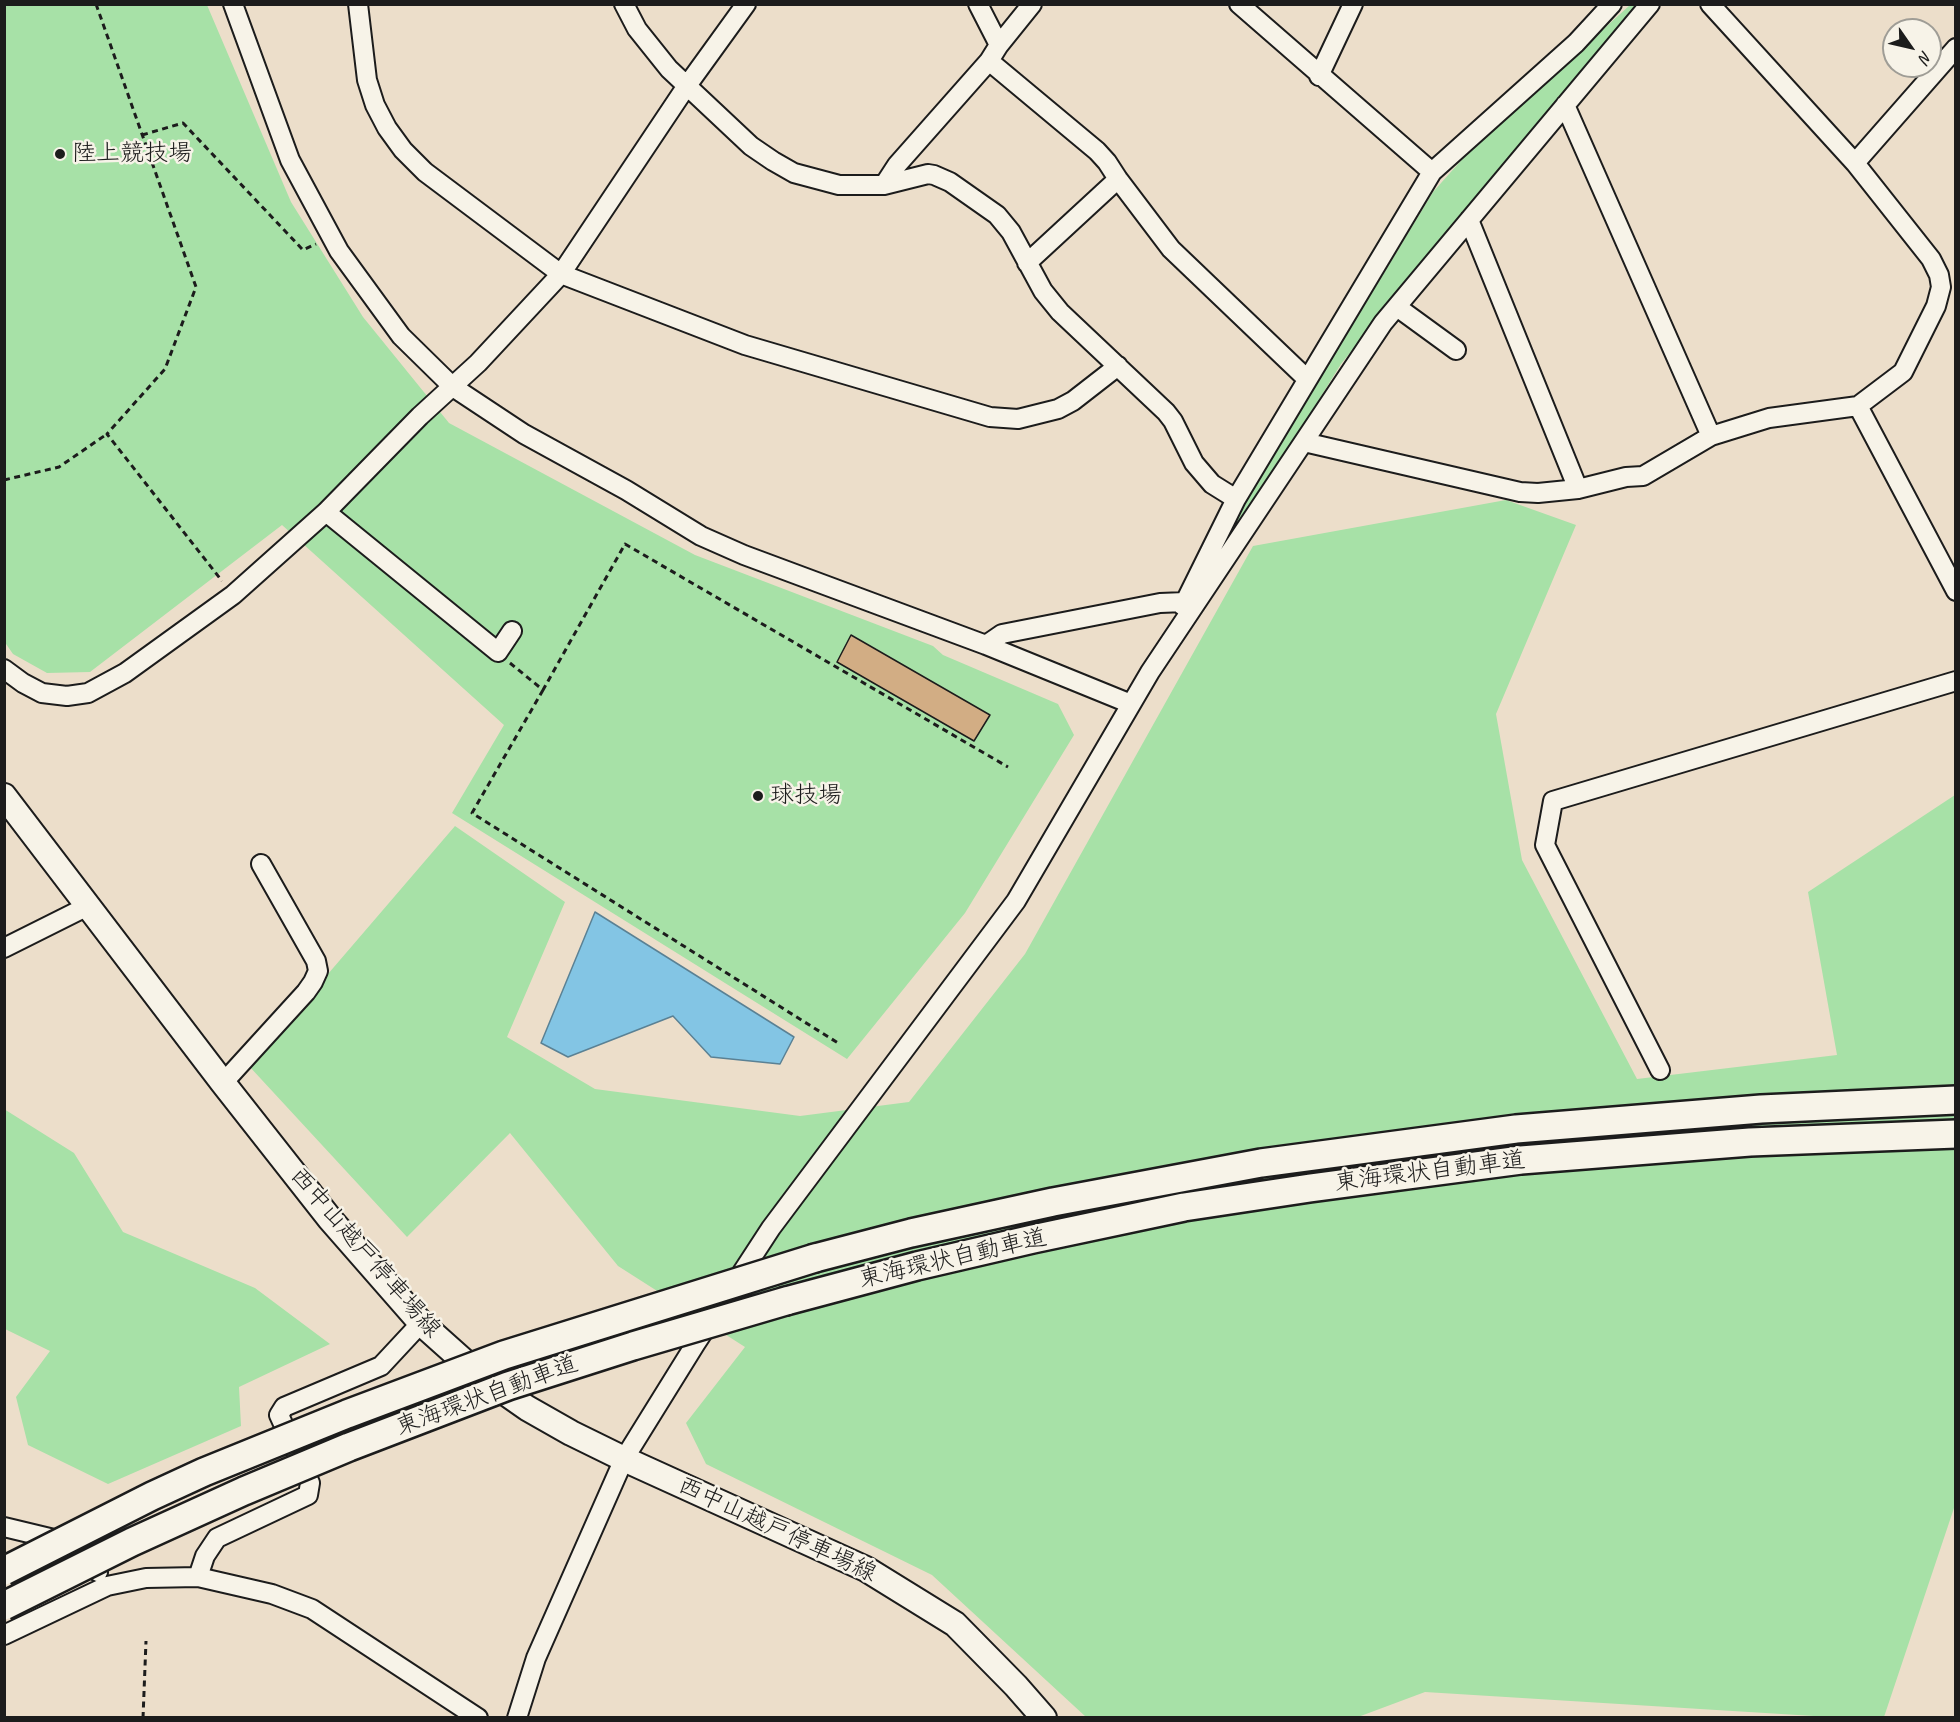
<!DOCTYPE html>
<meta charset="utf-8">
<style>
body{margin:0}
#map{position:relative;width:1960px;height:1722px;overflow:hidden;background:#ecdeca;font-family:Caveat,sans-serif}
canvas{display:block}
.frame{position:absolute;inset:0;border:6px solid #1c1c1c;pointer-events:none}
.north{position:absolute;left:1882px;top:18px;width:60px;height:60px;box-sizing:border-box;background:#f7f3e8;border:2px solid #9f9d96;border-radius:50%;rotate:124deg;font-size:16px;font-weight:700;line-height:24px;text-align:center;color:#1c1c1c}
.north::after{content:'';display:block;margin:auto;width:21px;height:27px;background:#1c1c1c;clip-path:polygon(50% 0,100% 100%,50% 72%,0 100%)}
</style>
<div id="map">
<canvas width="1960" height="1722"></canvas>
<div class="frame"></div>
<div class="north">N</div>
</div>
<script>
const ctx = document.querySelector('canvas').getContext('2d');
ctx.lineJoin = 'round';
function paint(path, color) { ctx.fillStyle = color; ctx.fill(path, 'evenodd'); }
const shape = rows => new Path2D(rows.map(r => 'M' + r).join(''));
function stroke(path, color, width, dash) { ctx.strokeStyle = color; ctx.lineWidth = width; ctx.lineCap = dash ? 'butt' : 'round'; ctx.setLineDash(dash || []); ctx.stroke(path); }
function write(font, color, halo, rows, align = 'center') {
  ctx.font = font + ' Caveat,"Klee One",sans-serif'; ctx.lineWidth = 5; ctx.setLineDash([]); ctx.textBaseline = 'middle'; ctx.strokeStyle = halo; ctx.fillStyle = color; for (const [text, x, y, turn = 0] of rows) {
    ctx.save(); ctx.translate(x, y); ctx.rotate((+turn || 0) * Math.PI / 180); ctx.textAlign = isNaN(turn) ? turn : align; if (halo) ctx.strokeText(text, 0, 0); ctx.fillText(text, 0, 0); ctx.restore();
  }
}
paint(shape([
 [4,5,207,5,291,202,363,317,449,423,695,555,933,646,943,655,1058,704,1074,735,965,913,847,1059,452,813,504,725,282,525,90,672,47,673,13,654,4,641],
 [1630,5,1642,5,1440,242,1341,364,1268,482,1207,573,1261,476,1433,192,1474,146],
 [1506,500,1576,525,1496,714,1522,860,1637,1079,1837,1055,1808,892,1955,795,1955,1505,1884,1717,1830,1717,1425,1692,1358,1717,1086,1717,932,1575,706,1464,686,1423,745,1347,618,1266,510,1133,407,1237,249,1066,455,826,565,902,507,1037,595,1089,800,1116,909,1102,1025,954,1253,546],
 [4,1109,74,1153,123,1232,255,1288,330,1344,239,1387,241,1426,108,1484,28,1445,16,1397,50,1351,5,1329]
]), '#a7e1a7');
const water = shape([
 [595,912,794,1037,780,1064,711,1057,673,1016,568,1057,541,1043,595,912]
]);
paint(water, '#83c5e4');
stroke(water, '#5a8194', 1.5);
const building = shape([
 [851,635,990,715,974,741,837,662,851,635]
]);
paint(building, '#d2ad84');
stroke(building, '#1c1c1c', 1.5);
const minor = shape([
 [233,4,290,160,339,251,401,336,453,387,524,434,626,490,701,536,744,555,986,645,1131,704],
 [358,4,367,80,375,105,387,128,403,150,425,172,561,274,745,345,990,417,1018,419,1058,409,1073,401,1118,366],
 [624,4,637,29,669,69,751,146,773,161,794,173,839,185,884,185,928,174,934,175,950,182,997,215,1011,232,1043,291,1060,312,1166,412,1173,421,1194,463,1212,484,1236,499],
 [978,4,999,45],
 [1239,4,1432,172],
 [989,61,1097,151,1107,162,1118,179,1171,249,1307,379],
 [1319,76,1353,4],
 [1565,105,1711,436],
 [1855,163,1956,48],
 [884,185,897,165,989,61,999,45,1032,4],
 [1469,220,1578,489],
 [1027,263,1118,179],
 [1397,307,1456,350],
 [1858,406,1956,591],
 [1304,442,1520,492,1538,493,1578,489,1626,477,1643,476,1711,436,1769,418,1858,406,1903,372,1936,306,1941,287,1939,275,1931,259,1855,163,1710,4],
 [326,512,498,652,512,631],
 [1183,606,1236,499,1432,172,1576,43,1612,4],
 [986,645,1002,634,1160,603,1185,602],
 [4,669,23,683,42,693,67,696,88,693,125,673,233,595,326,512,420,416,478,363,561,274,686,87,746,4],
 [4,948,88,906],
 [1660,1070,1545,845,1553,801,1956,681],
 [223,1083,306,992,313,982,318,971,316,961,261,864],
 [4,1527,83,1546,98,1572],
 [198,1577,205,1556,217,1538,308,1495,310,1483,279,1415,284,1407,381,1366,421,1323],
 [4,1635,107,1586,146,1578,198,1577,272,1594,312,1609,478,1718],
 [517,1718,536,1658,624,1459,696,1343,771,1228,1016,901,1150,672,1383,323,1650,4]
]);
const major = shape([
 [4,796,223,1083,330,1219,421,1323,477,1373,527,1408,571,1433,624,1459,866,1569,955,1624,1016,1686,1044,1718]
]);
const highway = shape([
 [815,1258,911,1233,1053,1202,1261,1163,1516,1129,1761,1109,1956,1100],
 [786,1301,917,1266,1033,1239,1184,1207,1310,1188,1521,1160,1750,1142,1956,1134]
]);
stroke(minor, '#1c1c1c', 22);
stroke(major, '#1c1c1c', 28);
stroke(highway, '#1c1c1c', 32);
stroke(shape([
 [96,4,196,287,165,369,107,434,222,581],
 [142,135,183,123,303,250,316,244],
 [4,480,59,467,107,434],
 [510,663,543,690,625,544,1008,767],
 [543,690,472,813,838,1043],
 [143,1718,146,1641]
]), '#1c1c1c', 3, [6, 4.5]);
stroke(minor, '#f7f3e8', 18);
stroke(major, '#f7f3e8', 24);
stroke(highway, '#f7f3e8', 27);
const highwayBridge = shape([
 [4,1571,152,1496,204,1472,347,1414,504,1355,815,1258],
 [4,1606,132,1542,244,1491,349,1447,508,1386,633,1346,786,1301]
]);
stroke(highwayBridge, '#1c1c1c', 32, []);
stroke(highwayBridge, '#f7f3e8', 27);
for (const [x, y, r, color] of [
 [60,154,6,"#1c1c1c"],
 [758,796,6,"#1c1c1c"]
]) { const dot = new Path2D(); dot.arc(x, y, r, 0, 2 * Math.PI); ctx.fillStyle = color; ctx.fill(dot); stroke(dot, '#f7f3e8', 2); }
write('24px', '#1c1c1c', '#f7f3e8', [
 ["陸上競技場",72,154],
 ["球技場",770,796]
], 'left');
write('24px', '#1c1c1c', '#f7f3e8', [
 ["東海環状自動車道",1430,1172,-7],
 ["西中山越戸停車場線",365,1253,49],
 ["東海環状自動車道",953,1259,-13],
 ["東海環状自動車道",487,1396,-20],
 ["西中山越戸停車場線",777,1530,25]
]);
</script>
